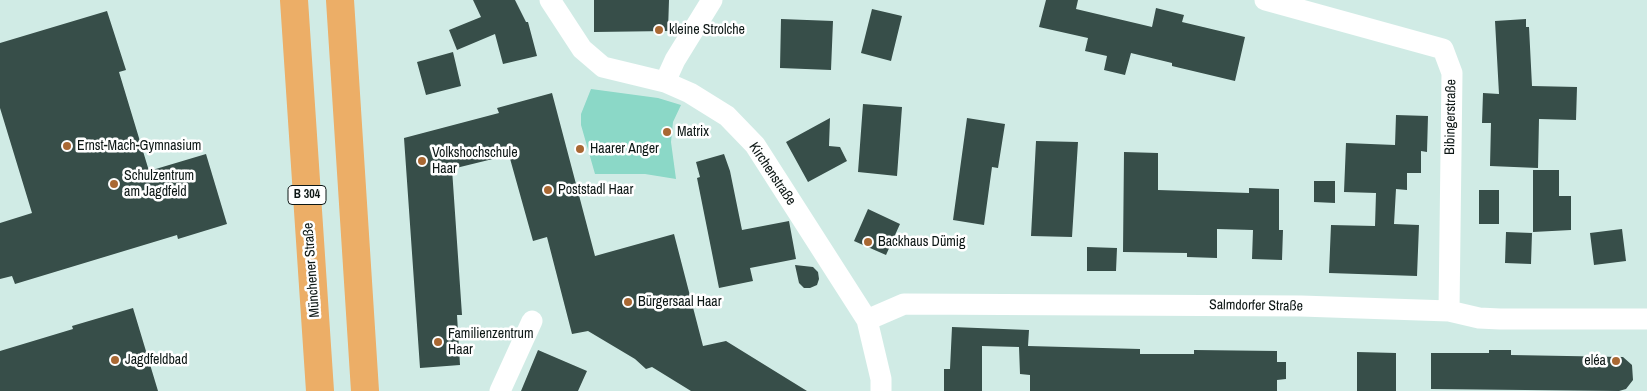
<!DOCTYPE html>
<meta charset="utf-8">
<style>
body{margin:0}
canvas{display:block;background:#d0ebe5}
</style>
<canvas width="1647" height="391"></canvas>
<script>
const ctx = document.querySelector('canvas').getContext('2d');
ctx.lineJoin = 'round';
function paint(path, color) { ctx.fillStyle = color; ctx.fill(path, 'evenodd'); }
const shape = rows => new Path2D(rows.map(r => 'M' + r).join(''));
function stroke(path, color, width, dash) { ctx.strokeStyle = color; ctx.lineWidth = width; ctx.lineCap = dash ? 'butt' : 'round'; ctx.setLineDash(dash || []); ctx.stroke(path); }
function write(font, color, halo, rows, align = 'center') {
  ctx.font = font + ' "Archivo Narrow",sans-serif'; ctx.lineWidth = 5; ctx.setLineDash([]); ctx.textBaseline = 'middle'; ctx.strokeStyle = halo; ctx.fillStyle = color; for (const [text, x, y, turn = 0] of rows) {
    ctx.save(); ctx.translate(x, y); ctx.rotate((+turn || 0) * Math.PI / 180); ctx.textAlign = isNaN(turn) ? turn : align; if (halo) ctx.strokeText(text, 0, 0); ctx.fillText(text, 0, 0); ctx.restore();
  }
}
paint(shape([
 [591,89,658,98,681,105,673,122,671,142,676,179,645,174,595,174,581,125,581,114]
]), '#8bd8c7');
paint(shape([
 [473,0,515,0,526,22,528,22,537,56,503,64,495,34,457,50,449,30,481,17],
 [594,0,669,0,668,31,594,32],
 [1046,0,1078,0,1076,9,1152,27,1156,8,1184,15,1182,22,1245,37,1235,81,1172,66,1172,63,1131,53,1125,75,1104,70,1107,56,1085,51,1088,38,1039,27],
 [872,9,902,16,891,61,861,53],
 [107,11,126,70,119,72,149,171,206,154,227,224,178,239,177,235,15,284,12,276,0,279,0,223,32,213,0,108,0,43],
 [781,19,833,21,831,70,780,68],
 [1526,19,1526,27,1529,27,1532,86,1577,87,1576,120,1539,119,1538,168,1490,166,1491,123,1482,123,1483,93,1499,94,1495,21],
 [453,52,461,86,426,95,417,62],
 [552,93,595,256,674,234,703,346,726,341,807,391,691,391,652,367,646,369,635,359,588,331,572,334,547,237,533,241,509,155,452,169,462,315,457,315,460,365,420,368,404,138,499,113,497,108],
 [863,104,902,107,897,176,858,172],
 [1396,115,1428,116,1427,152,1421,151,1421,173,1407,173,1407,190,1396,189,1394,224,1419,225,1417,276,1329,273,1331,225,1375,226,1376,193,1344,192,1346,143,1395,145],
 [830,118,829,146,840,147,847,161,808,182,786,142],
 [967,118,1005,124,998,168,992,167,984,225,953,220],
 [1036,141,1078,142,1072,237,1031,236],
 [1124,152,1158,153,1158,190,1249,193,1249,188,1279,189,1279,230,1283,230,1282,260,1252,259,1253,230,1217,229,1217,258,1187,257,1187,253,1123,252],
 [724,154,730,171,742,230,789,221,796,259,750,268,753,281,719,288,697,178,700,177,696,162],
 [1533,170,1559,170,1559,196,1571,196,1571,230,1533,232],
 [1314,181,1335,181,1335,203,1314,202],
 [1479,190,1499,190,1499,224,1479,224],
 [868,209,900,224,886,255,854,241],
 [1622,229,1626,261,1594,265,1590,233],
 [1506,232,1532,233,1531,264,1505,263],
 [1087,247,1117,248,1116,271,1087,271],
 [795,265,813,267,818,272,819,279,817,285,810,288,804,288,799,283],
 [133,308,158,391,0,391,0,351,73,329,72,326],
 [952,327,1029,330,1028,346,1140,349,1140,354,1194,354,1194,350,1277,351,1277,362,1286,362,1286,379,1277,380,1277,391,1030,391,1030,375,1020,374,1019,347,982,346,982,391,944,391,944,369,950,369],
 [538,350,587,371,578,391,521,391],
 [1489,350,1511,350,1511,355,1623,357,1632,365,1633,380,1626,389,1619,391,1431,389,1431,353,1489,353],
 [1357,352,1396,353,1396,391,1357,391]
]), '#374e49');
stroke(shape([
 [550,0,582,49,603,67,665,82,690,93,727,116,755,145,867,320,881,379,881,391],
 [1265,0,1443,49,1452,73,1449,311],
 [665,82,675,60,712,0],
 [867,320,904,304,1301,306,1449,311,1479,318,1500,319,1647,319],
 [500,391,532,321]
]), '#fff', 21);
stroke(shape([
 [294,0,320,391],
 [340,0,365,391]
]), '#ecae67', 28);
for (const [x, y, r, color] of [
 [659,30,5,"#a96833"],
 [667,132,5,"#a96833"],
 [67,146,5,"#a96833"],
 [580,149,5,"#a96833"],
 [422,161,5,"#a96833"],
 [114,184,5,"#a96833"],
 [548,190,5,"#a96833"],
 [868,242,5,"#a96833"],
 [628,302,5,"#a96833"],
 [438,342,5,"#a96833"],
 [115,360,5,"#a96833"],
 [1616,361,5,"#a96833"]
]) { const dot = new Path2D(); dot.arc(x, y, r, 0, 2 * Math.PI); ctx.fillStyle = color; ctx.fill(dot); stroke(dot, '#fff', 2); }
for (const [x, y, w] of [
 [307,195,38]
]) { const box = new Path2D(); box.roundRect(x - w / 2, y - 9.5, w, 19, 4); ctx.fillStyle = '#fff'; ctx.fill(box); stroke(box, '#0d1715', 1); }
write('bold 12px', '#0d1715', null, [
 ["B 304",307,195]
]);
write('14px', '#0d1715', '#fff', [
 ["kleine Strolche",669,30],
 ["Matrix",677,132],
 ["Ernst-Mach-Gymnasium",77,146],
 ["Haarer Anger",590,149],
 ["Volkshochschule",432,153],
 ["Haar",432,169],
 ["Schulzentrum",124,176],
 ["am Jagdfeld",124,192],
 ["Poststadl Haar",558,190],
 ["Backhaus Dümig",878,242],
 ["Bürgersaal Haar",638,302],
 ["Familienzentrum",448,334],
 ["Haar",448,350],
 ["Jagdfeldbad",125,360],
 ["eléa",1606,361,"right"]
], 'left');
write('14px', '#0d1715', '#fff', [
 ["Bibingerstraße",1451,117,-89],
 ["Kirchenstraße",772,174,56],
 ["Münchener Straße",312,270,-94],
 ["Salmdorfer Straße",1256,306,1]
]);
</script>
